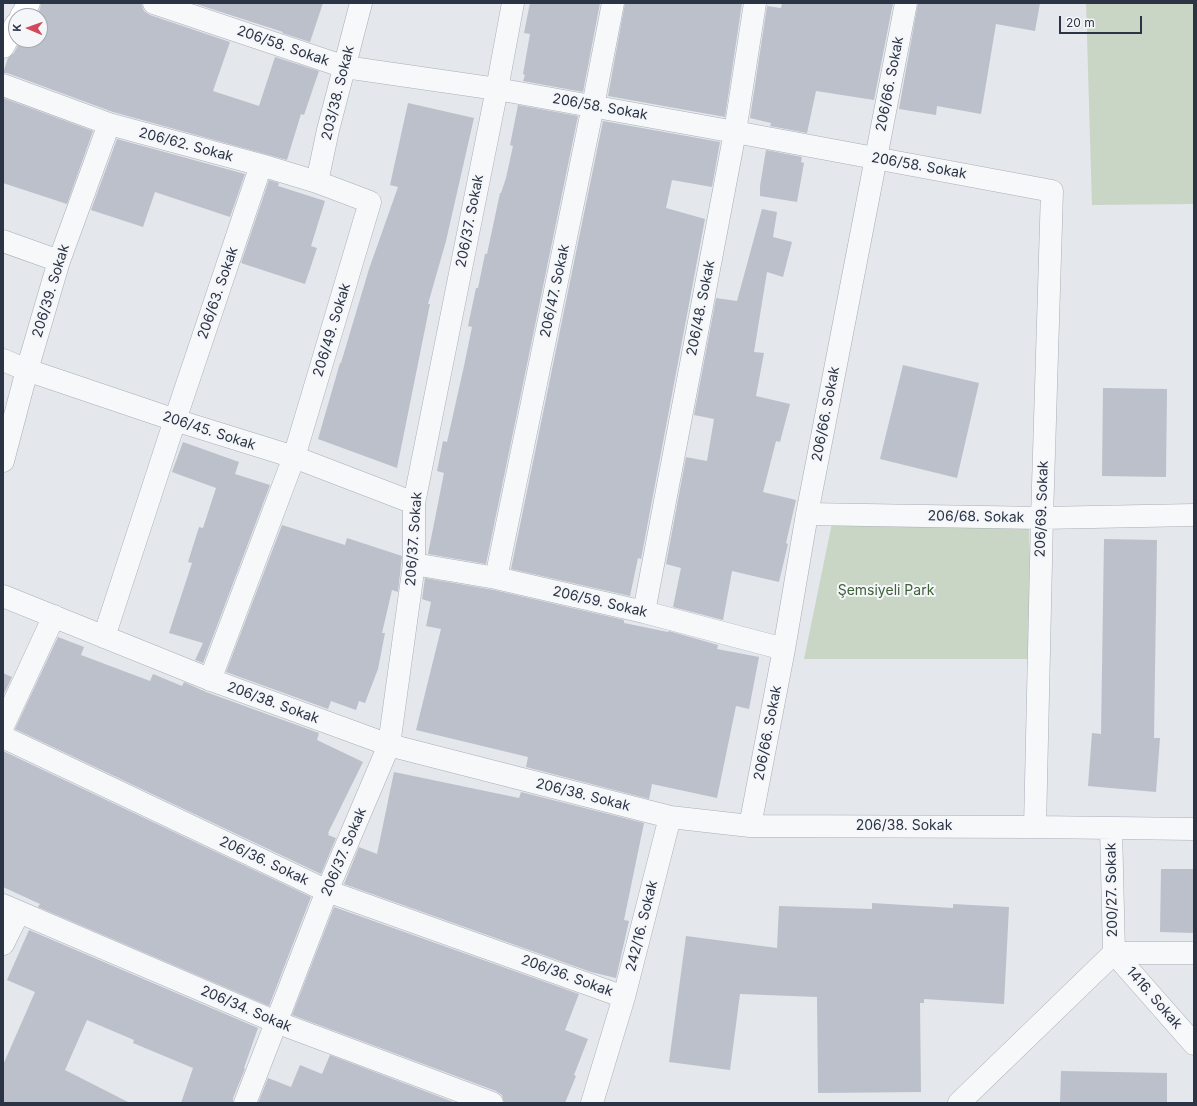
<!DOCTYPE html>
<meta charset="utf-8">
<style>
body{margin:0}
#map{position:relative;width:1197px;height:1106px;overflow:hidden;background:#e4e7ec;font-family:Inter,sans-serif}
canvas{display:block}
.frame{position:absolute;inset:0;border:4px solid #2b3445;pointer-events:none}
.north{position:absolute;left:8px;top:8px;width:40px;height:40px;box-sizing:border-box;background:#f4f6f9;border:1px solid #a4a8b1;border-radius:50%;rotate:272deg;font-size:11px;font-weight:700;line-height:16px;text-align:center;color:#2b3445}
.north::after{content:'';display:block;margin:auto;width:14px;height:18px;background:#d1495b;clip-path:polygon(50% 0,100% 100%,50% 72%,0 100%)}
.scale{position:absolute;left:1059px;top:16px;width:83px;height:18px;box-sizing:border-box;border:2px solid #2b3445;border-top:0;padding-left:5px;font-size:12px;line-height:14px;white-space:nowrap;color:#2b3445;-webkit-text-stroke:3px #f4f6f9;paint-order:stroke}
</style>
<div id="map">
<canvas width="1197" height="1106"></canvas>
<div class="frame"></div>
<div class="north">K</div>
<div class="scale">20 m</div>
</div>
<script>
const ctx = document.querySelector('canvas').getContext('2d');
ctx.lineJoin = 'round';
function paint(path, color) { ctx.fillStyle = color; ctx.fill(path, 'evenodd'); }
const shape = rows => new Path2D(rows.map(r => 'M' + r).join(''));
function stroke(path, color, width, dash) { ctx.strokeStyle = color; ctx.lineWidth = width; ctx.lineCap = dash ? 'butt' : 'round'; ctx.setLineDash(dash || []); ctx.stroke(path); }
function write(font, color, halo, rows, align = 'center') {
  ctx.font = font + ' Inter,sans-serif'; ctx.lineWidth = 4; ctx.setLineDash([]); ctx.textBaseline = 'middle'; ctx.strokeStyle = halo; ctx.fillStyle = color; for (const [text, x, y, turn = 0] of rows) {
    ctx.save(); ctx.translate(x, y); ctx.rotate((+turn || 0) * Math.PI / 180); ctx.textAlign = isNaN(turn) ? turn : align; if (halo) ctx.strokeText(text, 0, 0); ctx.fillText(text, 0, 0); ctx.restore();
  }
}
paint(shape([
 [1086,3,1194,3,1194,204,1092,205],
 [832,523,1029,527,1032,659,804,659]
]), '#c9d6c5');
paint(shape([
 [41,3,142,3,142,6,144,11,150,15,230,42,213,91,259,106,275,57,319,71,304,115,301,114,287,160,113,112,7,73,3,73,8,58,14,53,21,40,40,40,40,16,36,16,40,9],
 [193,3,323,3,310,42,282,33,283,32],
 [530,3,600,3,583,92,523,81,525,75,523,74,530,34,524,33],
 [625,3,742,3,725,117,608,96],
 [782,3,893,3,874,100,816,91,807,133,770,126,771,123,750,118,767,6,781,8],
 [918,3,1040,3,1035,31,996,24,981,114,937,106,936,115,899,109],
 [3,98,93,131,67,204,3,183],
 [408,103,474,118,446,241,428,304,430,304,397,468,318,439,340,363,341,363,369,269,398,187,390,185],
 [518,105,578,116,486,564,428,554,444,473,437,471,443,441,447,442,464,366,472,327,468,326,476,288,478,288,485,254,487,254,500,193,501,193,506,178,513,146,510,145],
 [603,121,720,142,712,187,672,180,666,208,705,219,641,559,638,558,630,596,511,569],
 [117,139,245,174,230,217,155,192,143,227,91,210],
 [766,150,802,157,801,162,804,163,797,202,760,196,760,186],
 [269,180,279,183,278,186,325,201,311,246,317,248,305,284,241,263],
 [762,209,777,212,773,237,792,242,783,277,767,272,754,352,764,353,756,396,790,404,780,442,776,441,763,492,796,500,786,543,788,544,779,582,732,571,723,620,673,607,681,568,666,564,686,457,707,461,714,419,694,415,716,298,737,301],
 [903,365,979,383,957,478,880,459],
 [1103,388,1167,389,1166,477,1102,476],
 [183,442,239,462,235,474,270,485,203,663,195,660,203,643,169,633,192,563,188,562,199,527,203,528,216,488,172,472],
 [282,525,345,545,347,538,402,556,398,592,392,590,382,633,385,633,378,669,365,703,359,701,356,710,331,701,328,709,226,672],
 [1104,539,1157,540,1154,738,1160,738,1156,792,1088,786,1092,733,1101,734],
 [425,578,494,590,624,620,624,623,668,632,669,631,718,645,717,649,759,657,749,709,736,706,717,798,652,784,649,799,526,767,528,757,416,730,441,629,426,626,431,602,422,599],
 [58,637,84,647,81,655,150,681,153,674,182,686,184,682,206,692,319,733,317,740,363,762,328,833,329,833,328,835,336,838,321,874,15,729],
 [3,673,12,677,3,696],
 [3,751,311,897,269,1006,38,907,40,904,3,887],
 [394,772,519,798,521,792,644,823,624,920,629,921,616,978,591,972,344,884,359,847,377,854],
 [1161,869,1194,869,1194,933,1160,932],
 [872,903,953,908,953,904,1009,907,1004,1004,924,999,924,1003,920,1003,921,1092,818,1093,817,997,740,994,730,1070,669,1062,686,936,777,948,779,906,872,909],
 [334,907,579,994,565,1030,588,1039,574,1075,576,1076,565,1103,504,1103,502,1095,496,1091,292,1015],
 [29,930,258,1028,244,1068,245,1069,233,1098,233,1103,181,1103,193,1068,133,1043,134,1040,87,1020,65,1070,130,1103,3,1103,3,1065,35,992,7,980],
 [330,1055,456,1103,258,1103,268,1078,291,1087,300,1065,322,1074],
 [1061,1071,1167,1073,1167,1103,1060,1103]
]), '#bbc0ca');
const minor = shape([
 [154,3,345,67,497,89,735,132,1052,191,1042,518,1035,827],
 [3,85,109,124,261,165,317,182,370,202,294,457,210,680],
 [317,182,328,130,361,3],
 [3,241,59,261],
 [3,360,27,370,175,420,294,457,414,503],
 [3,461,27,370,59,261,109,124],
 [807,514,1042,518,1194,515],
 [414,564,496,578,644,612,784,649],
 [496,578,593,106,613,3],
 [3,596,214,681,389,745,670,817,750,826,1035,827,1194,829],
 [644,612,735,132,755,3],
 [104,637,175,420,261,165],
 [3,726,54,616],
 [3,737,327,891,624,997],
 [750,826,784,649,807,514,906,3],
 [1111,828,1114,953],
 [3,905,276,1022,492,1103],
 [3,944,19,912],
 [1114,953,1194,1044],
 [1114,953,1194,953],
 [245,1103,327,891,389,745,414,564,414,503,497,89,513,3],
 [592,1103,624,997,670,817],
 [959,1103,1114,953]
]);
const major = shape([
 [21,16,29,3],
 [3,47,16,24]
]);
stroke(minor, '#a9aeb7', 23);
stroke(major, '#a3abb8', 23);
stroke(minor, '#f7f8fa', 22);
stroke(major, '#fff', 22);
write('14px', '#2b3445', '#f4f6f9', [
 ["206/58. Sokak",283,46,19],
 ["206/66. Sokak",890,84,-79],
 ["203/38. Sokak",338,93,-76],
 ["206/58. Sokak",600,107,10],
 ["206/62. Sokak",186,145,15],
 ["206/58. Sokak",919,166,10],
 ["206/37. Sokak",470,221,-79],
 ["206/39. Sokak",51,291,-73],
 ["206/47. Sokak",555,291,-78],
 ["206/63. Sokak",218,293,-71],
 ["206/48. Sokak",701,308,-79],
 ["206/49. Sokak",332,330,-73],
 ["206/66. Sokak",826,414,-79],
 ["206/45. Sokak",209,431,18],
 ["206/69. Sokak",1042,509,-88],
 ["206/68. Sokak",976,517,1],
 ["206/37. Sokak",414,539,-86],
 ["206/59. Sokak",600,602,13],
 ["206/38. Sokak",273,703,20],
 ["206/66. Sokak",768,733,-79],
 ["206/38. Sokak",583,795,14],
 ["206/38. Sokak",904,826],
 ["206/37. Sokak",344,852,-67],
 ["206/36. Sokak",264,861,25],
 ["200/27. Sokak",1112,890,-91],
 ["242/16. Sokak",642,926,-76],
 ["206/36. Sokak",567,976,20],
 ["1416. Sokak",1154,998,49],
 ["206/34. Sokak",246,1009,23]
]);
write('14px', '#3f6138', '#f4f6f9', [
 ["Şemsiyeli Park",886,591]
]);
</script>
